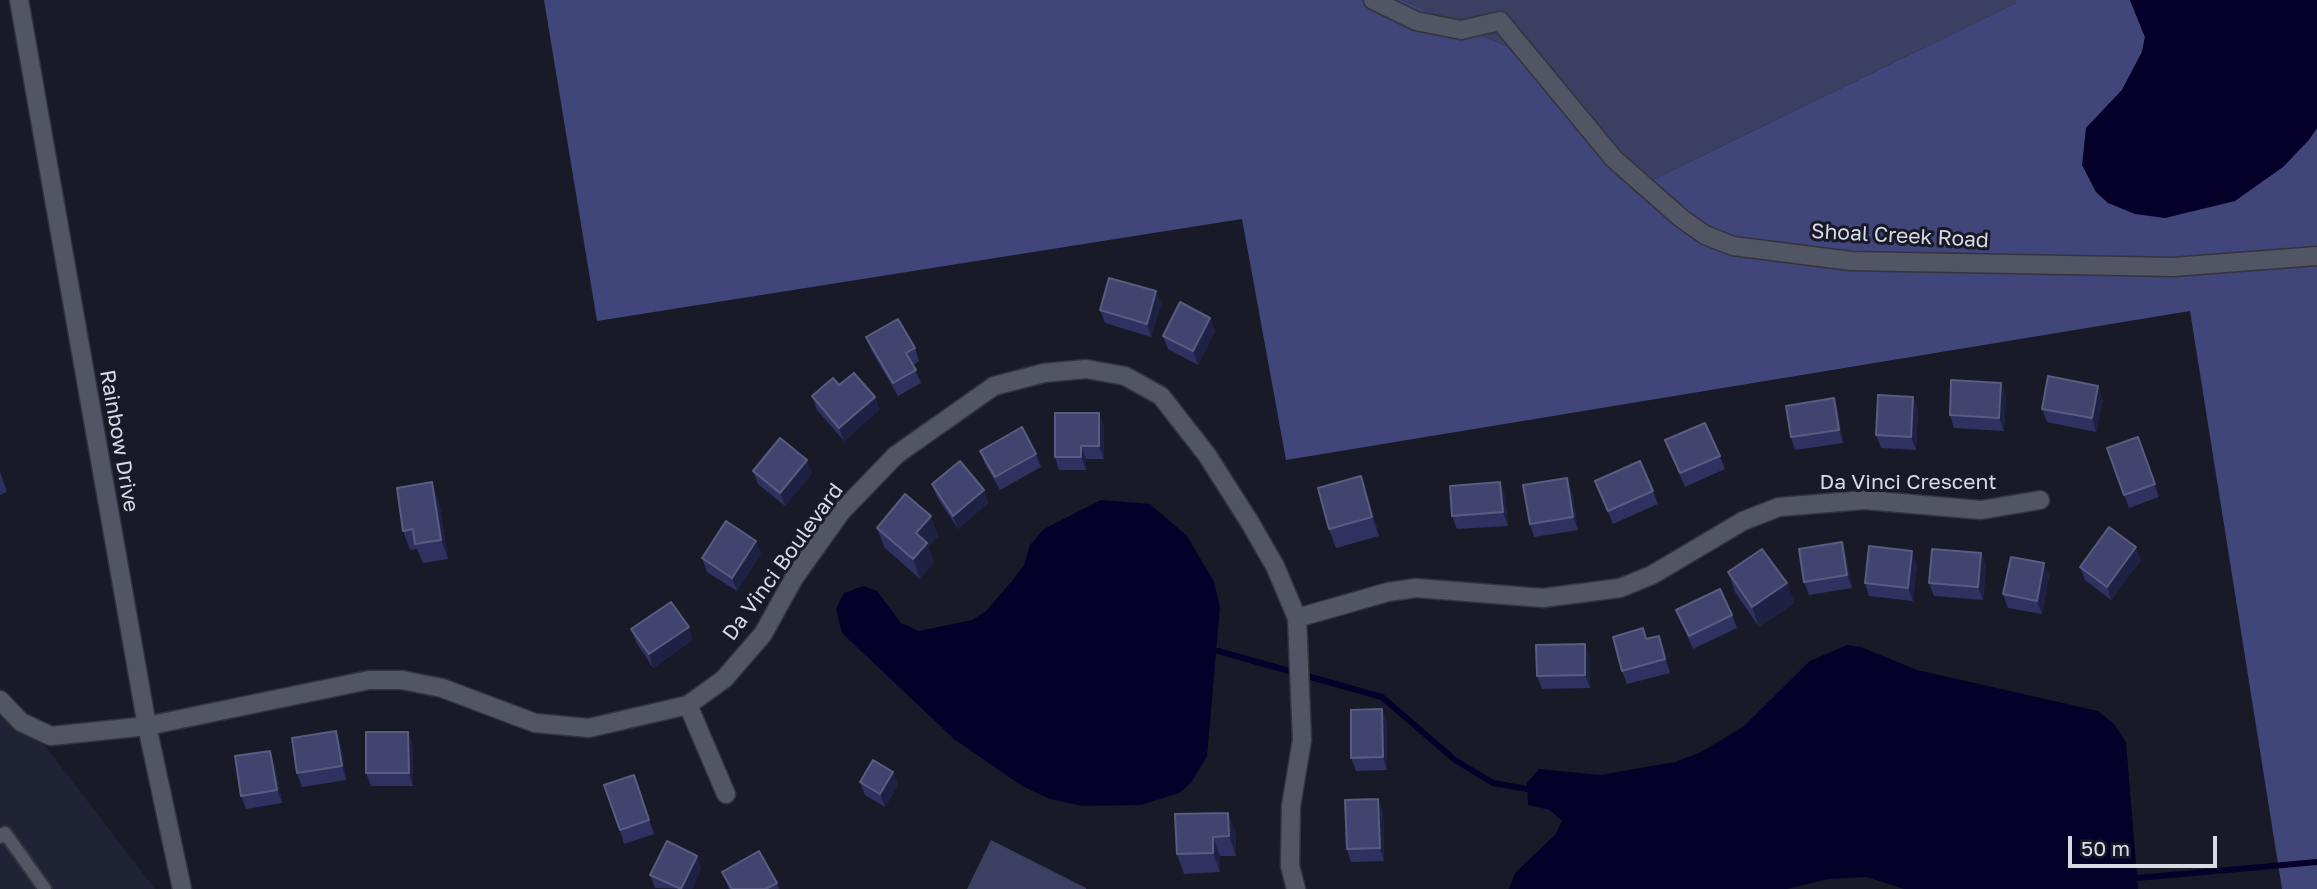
<!DOCTYPE html>
<style>
body{margin:0}
#map{position:relative;width:2317px;height:889px;overflow:hidden;background:#181a27;font-family:"Golos Text",sans-serif}
canvas{display:block}
.scale{position:absolute;left:2068px;top:836px;width:149px;height:32px;box-sizing:border-box;border:4px solid #d9dbe4;border-top:0;padding-left:9px;font-size:21px;line-height:24px;white-space:nowrap;color:#d9dbe4;-webkit-text-stroke:5px #181a27;paint-order:stroke}
</style>
<div id="map">
<canvas width="2317" height="889"></canvas>
<div class="scale">50 m</div>
</div>
<script>
const ctx = document.querySelector('canvas').getContext('2d');
ctx.lineJoin = 'round';
function paint(path, color) { ctx.fillStyle = color; ctx.fill(path, 'evenodd'); }
const shape = rows => new Path2D(rows.map(r => 'M' + r).join(''));
function stroke(path, color, width, dash) { ctx.strokeStyle = color; ctx.lineWidth = width; ctx.lineCap = dash ? 'butt' : 'round'; ctx.setLineDash(dash || []); ctx.stroke(path); }
function write(font, color, halo, rows, align = 'center') {
  ctx.font = font + ' "Golos Text",sans-serif'; ctx.lineWidth = 6; ctx.setLineDash([]); ctx.textBaseline = 'middle'; ctx.strokeStyle = halo; ctx.fillStyle = color; for (const [text, x, y, turn = 0] of rows) {
    ctx.save(); ctx.translate(x, y); ctx.rotate((+turn || 0) * Math.PI / 180); ctx.textAlign = isNaN(turn) ? turn : align; if (halo) ctx.strokeText(text, 0, 0); ctx.fillText(text, 0, 0); ctx.restore();
  }
}
paint(shape([
 [0,687,155,889,0,889]
]), '#202335');
paint(shape([
 [1402,0,2014,0,2016,3,1634,189,1551,66],
 [991,840,1086,888,1086,889,967,889]
]), '#3b4063');
paint(shape([
 [544,0,1402,0,1551,66,1634,189,2016,3,2014,0,2130,0,2145,37,2142,52,2122,90,2086,128,2308,141,2317,128,2317,889,2282,889,2190,311,1286,460,1242,219,597,321]
]), '#40457a');
paint(shape([
 [2130,0,2317,0,2317,128,2308,141,2283,167,2235,201,2165,218,2135,214,2108,203,2096,192,2082,165,2086,128,2122,90,2142,52,2145,37],
 [1101,500,1150,504,1187,536,1214,582,1220,607,1207,756,1191,783,1179,793,1141,805,1083,806,1050,799,1022,786,954,739,842,633,836,609,844,593,863,586,877,591,901,623,919,631,972,620,986,611,1012,581,1024,565,1030,545,1044,529],
 [1847,645,1861,647,1917,670,2098,711,2114,724,2126,742,2138,889,1904,889,1867,877,1828,879,1787,889,1509,889,1515,873,1555,835,1562,821,1550,810,1528,805,1527,783,1539,769,1600,775,1675,762,1701,752,1743,727,1810,661]
]), '#05002a');
stroke(shape([
 [1218,651,1382,697,1455,760,1493,783,1527,789],
 [2137,878,2317,862]
]), '#05002a', 6);
const service = shape([
 [0,837,5,833,45,889]
]);
const minor = shape([
 [1373,0,1416,21,1461,30,1500,21,1614,159,1681,218,1705,235,1733,246,1851,261,2173,267,2317,256],
 [1297,618,1388,592,1416,588,1543,598,1620,588,1652,575,1743,521,1779,507,1865,500,1981,510,2040,500],
 [0,700,21,722,51,736,147,726,369,680,402,680,442,688,535,723,589,728,688,705,724,679,763,634,794,578,841,512,896,455,994,386,1044,373,1086,369,1125,376,1161,396,1207,455,1249,521,1275,566,1297,618,1302,740,1291,806,1290,866,1296,889],
 [688,705,726,794]
]);
const tertiary = shape([
 [19,0,147,726,182,889]
]);
stroke(service, '#34343e', 16);
stroke(minor, '#34343e', 21);
stroke(tertiary, '#34343e', 21);
stroke(service, '#525564', 12);
stroke(minor, '#525564', 18);
stroke(tertiary, '#525564', 18);
paint(shape([
 [1156,291,1161,304,1151,337,1105,323,1100,310],
 [1210,318,1215,331,1198,365,1168,349,1163,336],
 [866,337,915,348,919,361,913,365,921,383,898,396,871,350],
 [2001,383,2006,396,2004,431,1954,428,1950,415],
 [839,385,875,397,879,410,844,441,817,410,812,396],
 [1913,397,1918,410,1916,450,1881,448,1876,435],
 [2103,399,2096,432,2047,422,2042,409],
 [1838,411,1843,443,1795,450,1791,437],
 [1104,426,1104,459,1086,459,1086,470,1059,470,1055,457],
 [2138,437,2159,497,2129,508,2107,448],
 [1665,440,1720,456,1725,469,1685,487],
 [980,451,1036,454,1041,467,1000,490,985,464],
 [753,471,812,473,785,506,758,484],
 [0,472,7,492,0,495],
 [1595,481,1653,491,1658,504,1613,524],
 [932,484,984,490,988,503,958,529,937,497],
 [1572,492,1578,530,1534,537,1530,524],
 [1505,495,1508,526,1457,529,1452,516],
 [1368,496,1379,536,1336,548,1329,529],
 [439,502,448,559,423,563,417,549,410,550,403,531],
 [877,528,938,536,928,547,934,562,920,579,884,547],
 [1981,553,1986,566,1983,600,1934,596,1929,583],
 [761,554,737,591,707,572,702,558],
 [1846,555,1852,588,1809,595,1804,582],
 [2141,560,2111,600,2085,580,2080,567],
 [2044,563,2049,576,2042,614,2008,608,2003,594],
 [1917,564,1913,601,1869,596,1865,583],
 [1728,572,1787,583,1794,603,1759,627,1735,592],
 [1676,610,1732,615,1737,628,1693,649],
 [631,629,693,640,653,668,636,642],
 [1647,639,1664,649,1670,673,1627,684,1622,671],
 [1590,657,1590,688,1542,689,1537,676],
 [1382,709,1387,723,1387,770,1356,771,1351,758],
 [341,744,346,780,302,787,297,773],
 [413,745,413,786,371,786,366,773],
 [275,764,282,803,246,809,241,796],
 [893,772,898,785,885,807,865,795,860,782],
 [634,775,654,834,624,844,620,830],
 [1378,799,1383,813,1384,861,1351,862,1347,849],
 [1175,814,1236,832,1236,856,1220,856,1220,872,1184,874,1177,854],
 [697,856,701,869,692,889,655,888,650,875],
 [722,872,777,883,779,889,729,889]
]), '#2f3261');
paint(shape([
 [1156,291,1161,304,1151,337,1147,324],
 [1210,318,1215,331,1198,365,1193,351],
 [2001,383,2006,396,2004,431,1999,418],
 [2098,386,2103,399,2096,432,2092,418],
 [875,397,879,410,844,441,839,428],
 [1913,397,1918,410,1916,450,1911,437],
 [1834,398,1838,411,1843,443,1839,430],
 [1099,413,1104,426,1104,459,1099,446],
 [1081,446,1086,459,1086,470,1081,457],
 [807,460,812,473,785,506,780,493],
 [1361,476,1368,496,1379,536,1372,517],
 [1567,478,1572,492,1578,530,1573,517],
 [432,482,439,502,448,559,441,540],
 [1500,482,1505,495,1508,526,1503,512],
 [984,490,988,503,958,529,953,516],
 [931,516,938,536,928,547,934,562,920,579,913,559,916,533],
 [756,541,761,554,737,591,732,578],
 [1842,542,1846,555,1852,588,1847,575],
 [2136,547,2141,560,2111,600,2107,587],
 [1912,551,1917,564,1913,601,1908,588],
 [1981,553,1986,566,1983,600,1978,587],
 [2044,563,2049,576,2042,614,2037,601],
 [1787,583,1794,603,1759,627,1752,607],
 [689,627,693,640,653,668,649,654],
 [1659,636,1664,649,1670,673,1665,659],
 [1585,644,1590,657,1590,688,1585,675],
 [1382,709,1387,723,1387,770,1383,757],
 [336,731,341,744,346,780,342,766],
 [408,732,413,745,413,786,409,773],
 [270,751,275,764,282,803,277,790],
 [893,772,898,785,885,807,880,794],
 [1378,799,1383,813,1384,861,1380,848],
 [1228,813,1236,832,1236,856,1229,836],
 [1213,837,1220,856,1220,872,1213,853],
 [697,856,701,869,692,889,681,889]
]), '#1e2144');
const building = shape([
 [1109,278,1156,291,1147,324,1100,310,1109,278],
 [1180,302,1210,318,1193,351,1163,336,1180,302],
 [898,319,915,348,906,353,916,370,893,383,866,337,898,319],
 [854,373,875,397,839,428,812,396,833,378,839,385,854,373],
 [2048,376,2098,386,2092,418,2042,409,2048,376],
 [1951,380,2001,383,1999,418,1950,415,1951,380],
 [1878,395,1913,397,1911,437,1876,435,1878,395],
 [1834,398,1839,430,1791,437,1786,406,1834,398],
 [1055,413,1099,413,1099,446,1081,446,1081,457,1055,457,1055,413],
 [1705,423,1720,456,1680,473,1665,440,1705,423],
 [1022,427,1036,454,995,477,980,451,1022,427],
 [2138,437,2155,484,2124,495,2107,448,2138,437],
 [780,438,807,460,780,493,753,471,780,438],
 [960,461,984,490,953,516,932,484,960,461],
 [1640,461,1653,491,1608,511,1595,481,1640,461],
 [1361,476,1372,517,1329,529,1318,488,1361,476],
 [1567,478,1573,517,1530,524,1523,485,1567,478],
 [432,482,441,540,415,544,413,529,403,531,397,488,432,482],
 [1500,482,1503,512,1452,516,1450,486,1500,482],
 [905,494,931,516,916,533,927,543,913,559,877,528,905,494],
 [726,521,756,541,732,578,702,558,726,521],
 [2109,527,2136,547,2107,587,2080,567,2109,527],
 [1842,542,1847,575,1804,582,1799,549,1842,542],
 [1869,546,1912,551,1908,588,1865,583,1869,546],
 [1762,549,1787,583,1752,607,1728,572,1762,549],
 [1932,549,1981,553,1978,587,1929,583,1932,549],
 [2011,557,2044,563,2037,601,2003,594,2011,557],
 [1720,589,1732,615,1689,636,1676,610,1720,589],
 [671,602,689,627,649,654,631,629,671,602],
 [1643,628,1646,639,1659,636,1665,659,1622,671,1613,637,1643,628],
 [1585,644,1585,675,1537,676,1536,645,1585,644],
 [1382,709,1383,757,1351,758,1351,710,1382,709],
 [336,731,342,766,297,773,292,738,336,731],
 [366,732,408,732,409,773,366,773,366,732],
 [270,751,277,790,241,796,235,756,270,751],
 [873,760,893,772,880,794,860,782,873,760],
 [634,775,649,820,620,830,604,785,634,775],
 [1378,799,1380,848,1347,849,1345,800,1378,799],
 [1228,813,1229,836,1213,837,1213,853,1177,854,1175,814,1228,813],
 [667,841,697,856,681,889,650,875,667,841],
 [759,851,777,883,766,889,732,889,722,872,759,851]
]);
paint(building, '#41446f');
stroke(building, '#595c81', 2);
write('21px', '#d9dbe4', '#181a27', [
 ["Shoal Creek Road",1900,236,3],
 ["Rainbow Drive",119,441,80],
 ["Da Vinci Crescent",1908,482],
 ["Da Vinci Boulevard",783,562,-54]
]);
</script>
